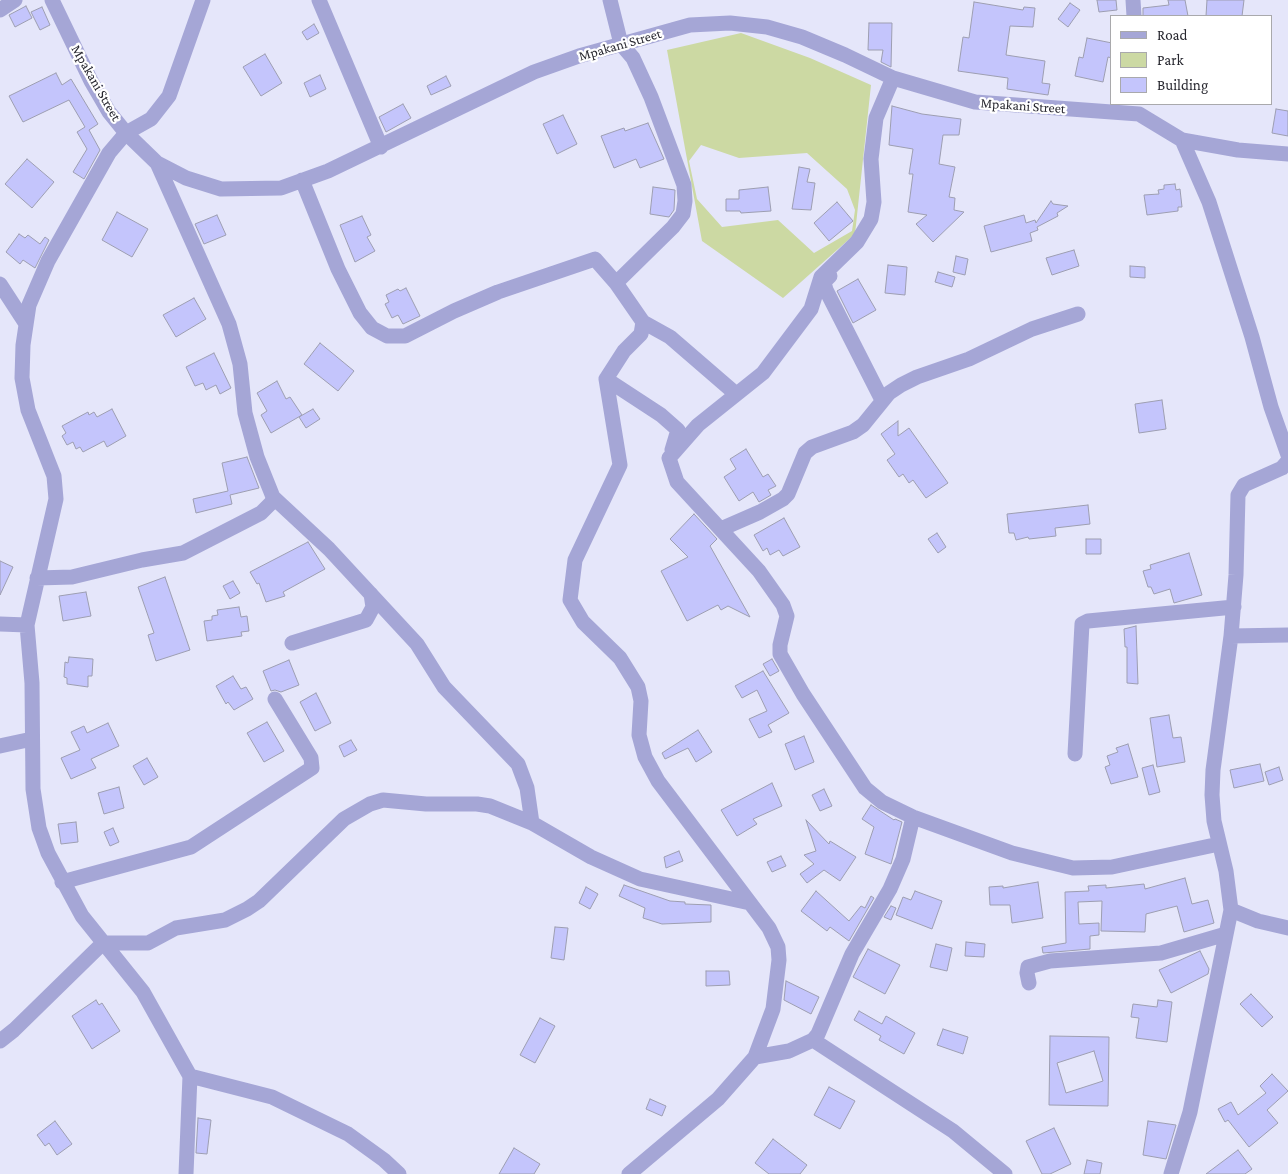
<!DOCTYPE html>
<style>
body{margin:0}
#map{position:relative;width:1288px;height:1174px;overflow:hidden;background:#e5e6fa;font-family:"Crimson Pro",serif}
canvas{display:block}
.legend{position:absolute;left:1110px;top:15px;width:162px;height:90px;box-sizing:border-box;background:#fff;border:1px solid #a9a9ac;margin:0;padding:6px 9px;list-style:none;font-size:15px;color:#27272f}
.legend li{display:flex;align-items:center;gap:10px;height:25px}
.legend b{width:25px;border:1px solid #a9a9ac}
</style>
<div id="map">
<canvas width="1288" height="1174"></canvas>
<ul class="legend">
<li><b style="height:6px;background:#a5a6d6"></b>Road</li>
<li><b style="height:14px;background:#ccd9a3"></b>Park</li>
<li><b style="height:14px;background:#c4c5fc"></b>Building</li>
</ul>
</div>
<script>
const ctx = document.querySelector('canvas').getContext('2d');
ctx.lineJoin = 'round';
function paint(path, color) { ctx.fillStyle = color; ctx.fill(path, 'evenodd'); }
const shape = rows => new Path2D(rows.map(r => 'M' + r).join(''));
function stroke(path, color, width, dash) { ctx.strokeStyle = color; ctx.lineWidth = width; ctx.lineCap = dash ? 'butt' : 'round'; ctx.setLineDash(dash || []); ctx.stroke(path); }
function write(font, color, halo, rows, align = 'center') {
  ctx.font = font + ' "Crimson Pro",serif'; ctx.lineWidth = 4.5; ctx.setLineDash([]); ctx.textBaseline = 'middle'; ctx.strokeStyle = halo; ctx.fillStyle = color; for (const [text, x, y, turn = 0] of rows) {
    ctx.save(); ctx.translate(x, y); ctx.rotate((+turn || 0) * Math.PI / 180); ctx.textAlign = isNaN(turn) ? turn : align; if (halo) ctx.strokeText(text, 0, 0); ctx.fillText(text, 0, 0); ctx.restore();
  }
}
paint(shape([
 [741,33,810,58,871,85,855,234,783,298,702,241,667,50],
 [701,145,739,158,807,153,847,189,855,210,852,231,814,253,778,220,722,227,697,199,689,161]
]), '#ccd9a3');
const building = shape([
 [1097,0,1116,0,1117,10,1099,12,1097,0],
 [1168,0,1185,0,1188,16,1143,16,1143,8,1169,5,1168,0],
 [1207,0,1244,0,1242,16,1206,16,1207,0],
 [974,2,1023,10,1024,7,1035,8,1033,27,1010,26,1006,55,1045,61,1042,83,1050,84,1048,95,1007,89,1008,78,958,71,963,37,969,38,974,2],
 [1070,3,1080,10,1068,27,1058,19,1070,3],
 [26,6,32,18,15,27,9,15,26,6],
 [42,7,50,25,40,30,31,12,42,7],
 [869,23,892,23,891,67,881,62,883,50,868,50,869,23],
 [314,24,319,33,307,40,302,32,314,24],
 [1087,38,1112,43,1112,58,1108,57,1103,82,1075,76,1079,57,1083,58,1087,38],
 [265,54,282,83,261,96,243,67,265,54],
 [56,73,62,85,71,79,98,124,89,130,100,150,84,179,73,172,87,149,77,132,85,127,69,100,23,122,9,96,56,73],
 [320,75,326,89,310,97,304,83,320,75],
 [446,76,451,86,431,95,427,86,446,76],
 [403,104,411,118,386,132,379,117,403,104],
 [892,106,922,114,961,119,959,135,943,135,939,164,955,167,949,197,955,198,954,210,964,212,933,242,916,224,927,215,908,212,913,174,909,174,913,149,889,145,892,106],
 [1276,109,1288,111,1288,136,1272,133,1276,109],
 [563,115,577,144,557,154,543,124,563,115],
 [648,123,664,159,640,168,636,159,614,168,601,136,624,128,625,131,648,123],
 [27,159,54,182,32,208,5,184,27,159],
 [799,167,810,169,807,182,815,183,811,210,792,209,799,167],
 [1175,184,1176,190,1180,189,1182,207,1178,207,1178,211,1147,215,1144,195,1159,194,1158,190,1164,189,1164,185,1175,184],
 [653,187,675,190,674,210,669,217,650,214,653,187],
 [768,187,771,211,741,213,740,211,726,211,726,199,739,199,739,190,768,187],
 [1051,201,1053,204,1068,206,1057,213,1058,216,1037,227,1038,230,1030,233,1032,241,991,252,984,226,1024,215,1026,223,1035,220,1036,223,1051,201],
 [837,202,853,221,829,241,814,223,837,202],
 [117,212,148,229,132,257,102,240,117,212],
 [217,215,226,235,204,244,195,224,217,215],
 [362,216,371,235,367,237,375,251,355,262,340,225,362,216],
 [19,234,25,238,28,235,40,244,45,237,49,240,35,268,23,260,20,264,6,252,19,234],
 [1074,250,1079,266,1052,275,1046,258,1074,250],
 [956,256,968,259,965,275,953,272,956,256],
 [888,265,907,267,905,295,885,293,888,265],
 [1130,266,1145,267,1145,278,1130,277,1130,266],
 [938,272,955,277,952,287,935,282,938,272],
 [858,279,876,310,853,323,837,291,858,279],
 [406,288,420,316,403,324,398,315,392,318,385,304,389,302,386,295,398,289,400,291,406,288],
 [194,298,206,319,176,337,163,315,194,298],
 [320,343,354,371,338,391,304,364,320,343],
 [214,353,231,388,220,394,216,385,206,390,203,383,195,386,186,367,214,353],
 [277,381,286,399,290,397,302,415,271,433,261,415,267,411,257,393,277,381],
 [1162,400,1166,429,1139,433,1135,404,1162,400],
 [112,409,126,436,107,447,104,441,83,452,80,447,76,449,73,442,67,445,62,436,66,433,62,426,88,412,89,415,94,412,97,417,112,409],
 [313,409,320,419,306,428,299,417,313,409],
 [898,421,898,436,909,428,948,483,926,498,913,480,909,483,903,474,899,477,887,460,895,454,881,434,898,421],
 [746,449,763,477,768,474,776,486,768,490,771,495,759,502,753,492,739,501,724,477,736,469,730,459,746,449],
 [247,457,259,488,230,495,232,504,196,513,193,499,228,491,222,463,247,457],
 [1088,505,1090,524,1055,528,1056,536,1029,539,1028,537,1016,540,1014,533,1009,533,1007,514,1088,505],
 [694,514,717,539,710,546,750,617,728,606,721,610,718,605,687,621,661,571,688,557,670,539,694,514],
 [784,518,800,547,783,556,779,550,770,555,767,548,763,551,754,535,784,518],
 [937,533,946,547,938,553,928,539,937,533],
 [1086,539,1101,539,1101,554,1086,554,1086,539],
 [308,542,325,569,283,592,285,596,266,602,259,583,257,584,250,572,308,542],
 [1189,553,1202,595,1174,603,1170,589,1154,594,1151,587,1148,587,1143,571,1151,569,1150,565,1189,553],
 [0,561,13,567,0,595,0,561],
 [165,577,190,650,156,661,148,635,154,633,138,587,165,577],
 [233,581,240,593,230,599,223,586,233,581],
 [86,592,91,616,63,621,59,596,86,592],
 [239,607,241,617,247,616,249,631,241,632,242,636,207,641,204,621,212,620,212,616,218,615,217,610,239,607],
 [1136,626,1138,684,1127,683,1127,647,1125,647,1124,629,1136,626],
 [69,657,93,659,92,676,88,676,88,687,67,684,67,678,64,677,65,662,68,663,69,657],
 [772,659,779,671,770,676,763,664,772,659],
 [289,660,299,685,281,692,275,690,271,691,263,671,289,660],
 [763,671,789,713,768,725,772,732,759,738,749,719,767,711,757,690,742,698,735,686,763,671],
 [233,676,241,689,246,687,253,699,234,710,228,702,226,704,216,686,233,676],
 [316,693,331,723,315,731,300,702,316,693],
 [1169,715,1173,738,1181,737,1185,762,1157,767,1150,718,1169,715],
 [267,722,284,751,264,762,247,733,267,722],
 [108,723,119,746,91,759,96,768,71,779,61,758,80,750,71,732,84,726,87,733,108,723],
 [698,730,712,752,696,762,688,748,665,759,662,753,698,730],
 [804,736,814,762,795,770,785,744,804,736],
 [351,740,357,750,344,757,339,746,351,740],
 [1128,744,1138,777,1111,784,1105,767,1110,765,1107,756,1118,752,1116,748,1128,744],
 [147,758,158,777,144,785,133,766,147,758],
 [1260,764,1264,781,1234,788,1230,770,1260,764],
 [1153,765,1160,792,1149,795,1142,768,1153,765],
 [1279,767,1283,780,1269,785,1265,772,1279,767],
 [772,783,782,806,753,819,757,824,737,836,721,810,772,783],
 [119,787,124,808,104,814,98,793,119,787],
 [824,789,832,806,820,811,812,795,824,789],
 [871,805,894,820,895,819,902,822,891,864,865,854,874,827,862,819,871,805],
 [806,820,829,844,830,841,856,857,840,881,824,870,807,883,800,874,814,864,804,855,816,851,806,820],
 [76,822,78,842,61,844,58,824,76,822],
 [113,828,119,842,110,846,104,832,113,828],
 [679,851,683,861,666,868,664,857,679,851],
 [781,856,786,866,772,872,767,862,781,856],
 [1185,878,1192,904,1208,900,1214,923,1184,932,1177,906,1146,914,1145,932,1101,931,1102,901,1078,902,1079,924,1099,923,1099,935,1090,936,1090,949,1043,953,1042,947,1066,943,1065,892,1089,891,1088,886,1106,885,1106,888,1144,884,1145,889,1185,878],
 [1038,882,1043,918,1012,923,1010,905,990,905,989,887,1003,886,1003,888,1038,882],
 [624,885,670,901,685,902,685,904,711,905,711,922,662,924,643,918,645,908,619,896,624,885],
 [586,887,598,894,590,909,579,903,586,887],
 [816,891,849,921,861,906,865,908,871,896,874,898,849,941,830,927,827,931,801,911,816,891],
 [915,891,942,901,932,929,896,915,903,897,911,900,915,891],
 [891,906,896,908,891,920,884,917,891,906],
 [555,927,568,928,564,960,551,958,555,927],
 [966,942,985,944,984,957,965,956,966,942],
 [936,944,952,948,947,971,930,967,936,944],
 [868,949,900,965,885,994,853,977,868,949],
 [1200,951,1209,969,1208,974,1171,993,1159,970,1200,951],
 [706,971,729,971,730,985,706,986,706,971],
 [786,981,819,997,811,1014,784,1000,786,981],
 [1251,994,1273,1017,1262,1027,1240,1004,1251,994],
 [96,1000,99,1005,102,1003,120,1031,92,1049,72,1016,96,1000],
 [1158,1000,1172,1002,1167,1042,1136,1038,1139,1018,1131,1017,1133,1004,1157,1007,1158,1000],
 [859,1011,882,1024,886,1016,915,1033,904,1054,879,1040,881,1036,854,1020,859,1011],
 [540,1018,555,1026,535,1063,520,1055,540,1018],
 [943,1029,968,1037,963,1054,937,1045,943,1029],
 [1050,1036,1109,1037,1108,1106,1049,1105,1050,1036],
 [1094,1051,1103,1081,1066,1093,1057,1063,1094,1051],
 [1272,1074,1288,1091,1267,1110,1278,1123,1249,1147,1228,1120,1225,1122,1218,1109,1231,1102,1238,1115,1266,1093,1260,1086,1272,1074],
 [829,1087,855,1101,840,1129,814,1115,829,1087],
 [650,1099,666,1106,662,1116,646,1109,650,1099],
 [198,1118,211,1120,207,1154,196,1153,198,1118],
 [55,1121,72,1144,57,1155,49,1143,45,1146,37,1135,55,1121],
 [1148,1121,1176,1125,1166,1159,1143,1155,1148,1121],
 [1054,1128,1071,1164,1050,1174,1042,1174,1026,1141,1054,1128],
 [773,1139,807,1165,800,1174,769,1174,755,1163,773,1139],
 [514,1148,540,1164,534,1174,499,1174,514,1148],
 [1238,1150,1252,1169,1245,1174,1206,1174,1238,1150],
 [1087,1160,1102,1163,1100,1174,1084,1174,1087,1160]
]);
paint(building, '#c4c5fc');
stroke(building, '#9d9eb1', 1);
stroke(shape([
 [52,0,91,81,109,112,126,133,157,163,186,178,221,189,281,188,328,171,534,72,579,56,690,25,730,23,767,27,802,37,845,55,893,78,975,102,1139,114,1182,140,1238,150,1288,154],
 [319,0,381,147],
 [610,0,621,44,633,58,651,97,684,185,685,201,683,214,673,227,616,283],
 [1133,0,1134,16],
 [0,10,15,0],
 [893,78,876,118,871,159,874,202,871,219,857,242,821,277,811,309,763,373,698,425,669,458,677,482,759,571,783,605,787,616,780,645,780,654,803,694,865,788,882,802,913,817,1012,853,1073,868,1112,867,1219,844],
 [1182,140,1209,202,1252,337,1271,407,1288,455],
 [302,180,338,269,360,313,372,328,387,336,405,336,454,311,498,292,595,259,616,283,643,322,641,334,624,351,606,379,661,415,678,430,672,450],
 [830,276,824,282,826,290,882,400],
 [0,284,26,324],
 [643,322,670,337,736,394],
 [606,379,620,465,575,560,570,600,583,622,620,658,638,687,641,701,639,735,645,757,658,781,769,928,778,947,779,960,773,1009,755,1057,718,1099,629,1174],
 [273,497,329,549,417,644,444,687,518,764,527,788,532,823],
 [721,529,760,512,783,499,788,494,805,453,812,447,853,432,863,425,889,393,901,385,917,377,969,359,1032,329,1078,314],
 [37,578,72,577,142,560,183,553,261,513,272,502,273,497,257,457,245,413,240,364,229,324,157,163],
 [0,624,27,625],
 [1231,636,1288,635],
 [292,643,366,620,373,607,371,594],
 [0,746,32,739],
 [1075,754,1082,624,1088,621,1234,607],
 [62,882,191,847,312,768,311,758,275,699],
 [1231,910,1258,921,1288,928],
 [1029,983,1027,973,1028,967,1050,961,1161,953,1226,934],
 [813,1040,953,1131,1005,1174],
 [0,1041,14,1030,103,943,148,943,176,928,225,920,247,909,259,901,344,819,370,804,383,800,426,804,477,804,490,806,532,823,591,857,640,879,750,903],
 [755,1057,789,1051,813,1040,818,1034,852,954,890,889,903,859,913,817],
 [190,1076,272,1097,348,1134,384,1160,399,1174],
 [186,1174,190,1076,143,992,82,916,48,853,39,828,33,789,32,683,27,625,56,499,54,476,28,410,22,378,23,345,29,305,48,261,109,153,126,133,151,119,169,96,203,0],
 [1171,1174,1190,1112,1231,910,1226,871,1214,821,1212,795,1213,770,1231,636,1236,575,1238,495,1244,485,1282,468,1288,461]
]), '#a5a6d6', 15);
write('14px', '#27272f', '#fff', [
 ["Mpakani Street",620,45,-16],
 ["Mpakani Street",96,83,60],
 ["Mpakani Street",1023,106,4]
]);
</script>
